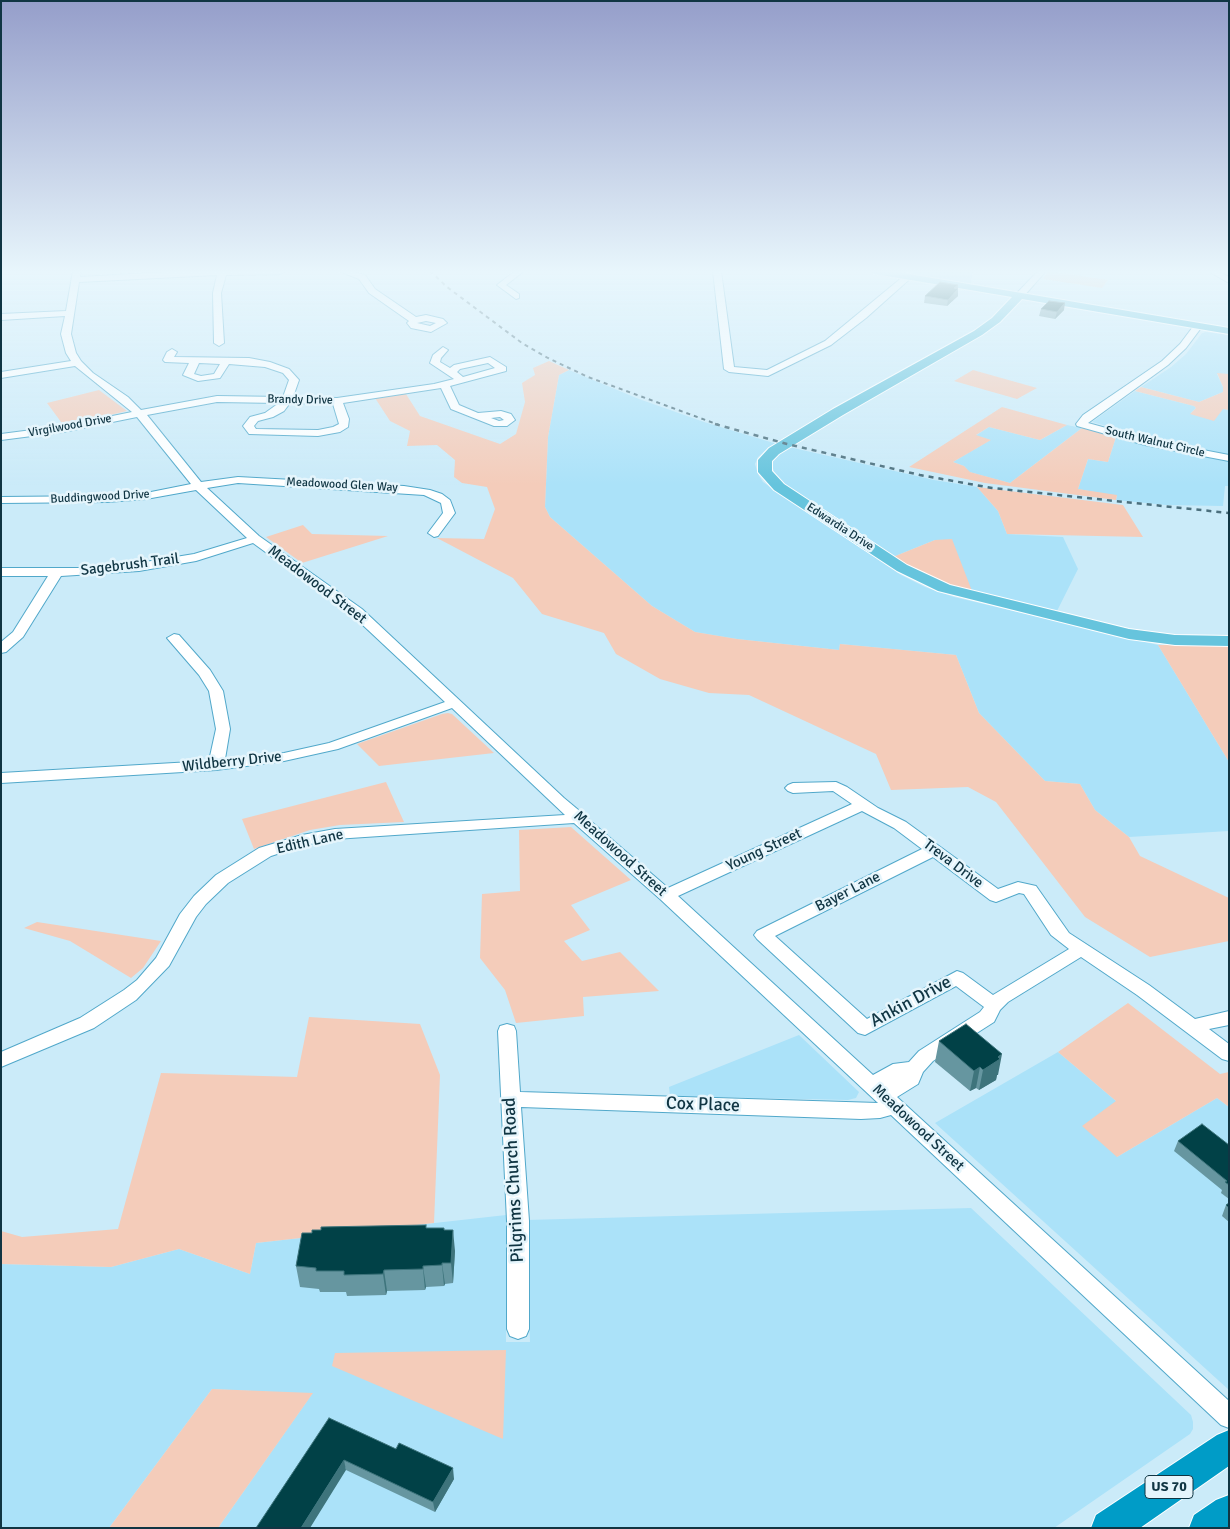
<!DOCTYPE html>
<style>
body{margin:0}
#map{position:relative;width:1230px;height:1529px;overflow:hidden;background:#cbebf9;font-family:Signika,sans-serif}
canvas{display:block}
.frame{position:absolute;inset:0;border:2px solid #103543;pointer-events:none}
</style>
<div id="map">
<canvas width="1230" height="1529"></canvas>
<div class="frame"></div>
</div>
<script>
const ctx = document.querySelector('canvas').getContext('2d');
ctx.lineJoin = 'round';
function paint(path, color) { ctx.fillStyle = color; ctx.fill(path, 'evenodd'); }
const shape = rows => new Path2D(rows.map(r => 'M' + r).join(''));
function stroke(path, color, width, dash) { ctx.strokeStyle = color; ctx.lineWidth = width; ctx.lineCap = dash ? 'butt' : 'round'; ctx.setLineDash(dash || []); ctx.stroke(path); }
function write(font, color, halo, rows, align = 'center') {
  ctx.font = font + ' Signika,sans-serif'; ctx.lineWidth = 5; ctx.setLineDash([]); ctx.textBaseline = 'middle'; ctx.strokeStyle = halo; ctx.fillStyle = color; for (const [text, x, y, turn = 0] of rows) {
    ctx.save(); ctx.translate(x, y); ctx.rotate((+turn || 0) * Math.PI / 180); ctx.textAlign = isNaN(turn) ? turn : align; if (halo) ctx.strokeText(text, 0, 0); ctx.fillText(text, 0, 0); ctx.restore();
  }
}
paint(shape([
 [913,271,973,271,971,284,912,274],
 [1206,332,1229,335,1229,374,1217,374,1223,387,1223,392,1199,402,1141,387,1171,367,1186,354,1202,333],
 [569,370,639,399,704,422,777,444,765,451,758,457,755,464,758,474,763,482,901,575,925,587,954,597,1158,645,1229,762,1229,831,1129,837,1095,810,1080,784,1045,781,979,713,956,655,840,644,839,650,737,639,695,632,652,606,550,517,545,507,548,437,559,375],
 [1135,391,1194,406,1196,408,1191,413,1223,409,1229,410,1229,455,1170,444,1092,422],
 [1067,425,1082,428,1010,483,969,472,964,466,953,462,990,440,975,436,989,427,1040,440],
 [1116,437,1158,449,1229,461,1229,486,1225,486,1223,506,1166,505,1116,500,1117,496,1078,489,1088,459,1108,462],
 [789,447,934,480,977,487,998,511,1007,534,1063,537,1078,569,1057,611,972,591,935,540,893,557,784,484,776,477,771,463,775,457],
 [799,1035,859,1092,856,1098,848,1100,670,1096,669,1087],
 [1058,1052,1116,1101,1117,1157,1217,1098,1229,1107,1229,1390,935,1123],
 [971,1208,1191,1415,1193,1422,1193,1429,1190,1434,1054,1528,218,1528,312,1394,212,1389,109,1528,1,1528,1,1264,111,1267,179,1249,250,1274,256,1243,506,1215,506,1342,530,1342,526,1220]
]), '#abe2f9');
paint(shape([
 [1048,271,1108,280,1102,288,1043,279],
 [549,361,569,370,559,375,548,437,545,507,550,517,652,606,695,632,737,639,839,650,840,644,956,655,979,713,1045,781,1080,784,1095,810,1129,837,1140,856,1229,898,1229,941,1150,957,1085,917,996,802,968,787,891,790,876,754,749,695,709,693,660,679,616,654,604,633,542,614,513,578,437,538,484,539,495,509,487,487,462,483,454,477,455,460,437,445,407,446,410,431,390,421,375,398,406,394,420,416,500,444,516,434,525,402,522,383,535,375,533,368],
 [973,370,1037,388,1017,399,954,381],
 [1217,373,1229,374,1229,410,1223,409,1214,421,1190,414,1196,408,1194,406,1135,391,1141,387,1199,402,1223,392,1223,387],
 [99,390,127,411,64,426,47,403],
 [1002,407,1067,425,1040,440,989,427,976,435,991,440,953,462,964,466,970,472,1010,483,1082,428,1116,437,1108,462,1088,459,1078,489,1117,495,1116,500,985,483,909,467],
 [977,487,1123,505,1143,537,1007,534,998,511],
 [303,525,312,534,388,536,302,563,266,537],
 [952,539,972,591,955,587,919,572,893,557,935,540],
 [1158,645,1229,645,1229,762],
 [448,713,452,714,494,753,379,766,357,744,442,714],
 [386,782,404,822,340,825,310,830,254,849,242,819],
 [571,827,631,880,571,905,590,930,564,941,582,961,620,952,659,991,583,997,584,1016,516,1023,505,990,480,958,482,894,520,891,519,830],
 [37,922,161,941,143,968,131,978,70,941,24,928],
 [1128,1003,1220,1074,1229,1072,1229,1107,1217,1098,1117,1157,1082,1126,1116,1101,1058,1052],
 [309,1017,420,1024,440,1075,434,1223,256,1243,250,1274,179,1249,111,1267,1,1264,1,1231,22,1237,118,1229,161,1073,297,1077],
 [506,1350,503,1439,332,1366,335,1353],
 [212,1389,313,1393,218,1528,109,1528]
]), '#f4ccba');
const minor = shape([
 [73,271,81,271,80,277,184,271,285,271,281,274,226,275,221,293,224,343,219,346,214,343,213,293,217,275,79,282,71,334,76,353,81,361,93,373,128,397,141,410,217,396,283,397,289,380,283,373,265,367,229,364,220,378,198,381,183,375,189,363,165,362,163,360,167,352,172,349,177,352,174,357,249,358,270,362,289,369,299,380,293,397,337,398,434,384,454,379,430,363,433,355,443,347,448,350,441,358,440,362,450,368,454,365,490,357,506,367,506,371,450,386,459,405,478,413,501,411,511,414,515,420,507,426,494,426,451,409,441,388,343,403,349,419,348,427,340,432,318,436,249,434,243,426,250,417,265,413,279,403,217,402,147,415,201,482,238,477,404,486,430,490,442,494,450,500,455,513,438,536,434,537,428,533,443,513,441,503,424,495,238,483,207,488,259,536,362,609,564,798,582,813,586,814,587,818,668,888,852,804,833,791,793,793,788,791,785,788,788,785,793,783,836,782,847,787,878,808,906,822,998,889,1018,882,1036,886,1069,933,1149,985,1195,1019,1229,1011,1229,1025,1209,1029,1229,1044,1229,1061,1222,1059,1137,995,1081,957,1008,1002,1000,1010,994,1022,933,1061,923,1072,918,1084,897,1097,1229,1401,1229,1428,1221,1425,891,1115,880,1118,861,1119,521,1107,529,1221,529,1329,526,1336,518,1339,510,1336,507,1329,507,1221,498,1031,500,1026,507,1024,514,1026,516,1031,520,1092,878,1103,660,899,574,823,335,839,305,845,271,856,228,883,206,904,196,917,169,966,136,1000,94,1028,1,1067,1,1052,80,1018,124,990,137,980,156,958,180,914,194,896,216,875,259,848,302,835,335,829,565,815,452,708,338,749,284,761,216,770,1,783,1,773,209,761,216,729,209,691,199,675,167,638,174,634,179,635,210,670,223,691,230,729,225,759,284,753,329,743,445,702,352,615,253,543,196,561,139,571,61,576,23,637,6,652,1,653,1,642,13,632,48,576,1,576,1,568,78,568,139,563,194,554,247,538,196,490,146,499,106,502,1,503,1,497,106,496,146,493,191,484,137,417,63,432,1,440,1,434,63,426,132,412,75,366,1,378,1,372,71,361,66,353,61,334,65,316,1,320,1,314,66,311,73,271],
 [199,363,220,364,214,374,201,376,194,374,199,363],
 [488,363,495,368,463,377,457,372,460,369,488,363],
 [290,403,333,404,339,424,333,427,318,430,256,429,254,426,258,421,273,417,284,411,290,403],
 [500,417,504,420,499,421,491,418,500,417],
 [862,811,894,828,922,849,757,931,754,935,757,939,858,1033,865,1035,956,986,984,1007,980,1012,919,1051,909,1062,893,1064,873,1075,678,896,862,811],
 [933,857,990,900,996,902,1019,893,1024,894,1051,935,1069,949,993,995,963,973,957,971,867,1019,775,936,933,857],
 [339,271,350,271,365,275,375,289,416,317,426,315,443,319,447,323,431,332,411,328,407,323,409,321,369,293,359,279,339,271],
 [426,321,436,323,430,326,417,323,426,321],
 [515,271,524,271,506,285,519,294,519,298,516,299,497,285,515,271],
 [713,271,721,271,734,367,767,370,825,341,905,275,912,277,866,318,831,345,768,376,729,372,724,369,713,271],
 [1038,271,1046,271,1023,297,1017,297,1017,293,1038,271],
 [1208,271,1217,271,1229,277,1229,283,1208,271],
 [1198,323,1203,326,1201,328,1186,348,1168,365,1088,423,1146,439,1229,455,1229,461,1145,445,1077,426,1076,424,1083,415,1162,361,1180,344,1195,324,1198,323]
]);
const major = shape([
 [870,271,891,271,1229,328,1229,334,1022,299,1000,322,982,335,843,415,779,454,772,461,772,471,784,484,907,565,950,585,1129,629,1175,635,1229,636,1229,646,1175,645,1129,639,938,591,897,571,774,490,758,472,758,460,769,448,833,409,974,331,992,318,1012,297,875,274,870,271]
]);
const highway = shape([
 [1229,1430,1229,1466,1140,1528,1091,1528,1096,1515,1217,1435,1229,1430],
 [1229,1495,1229,1528,1189,1528,1194,1515,1216,1500,1229,1495]
]);
stroke(minor, '#51a8ca', 2);
stroke(major, '#fff', 2);
stroke(highway, '#fff', 2);
paint(minor, '#fff');
paint(major, '#66c4dd');
paint(highway, '#009cc7');
stroke(shape([
 [430,271,447,287,522,343,548,358,588,377,719,425]
]), '#4b6f7d', 2, [4, 4]);
stroke(shape([
 [715,424,787,444,920,475,992,488,1229,513]
]), '#4b6f7d', 2.5, [5, 5]);
paint(shape([
 [958,285,958,296,947,306,924,303,925,296],
 [1041,309,1064,310,1055,319,1039,316],
 [939,1041,998,1075,997,1075,996,1080,979,1090,976,1088,970,1091,935,1062],
 [1178,1141,1229,1145,1229,1199,1221,1193,1222,1190,1174,1151],
 [1229,1203,1229,1222,1222,1216,1226,1205],
 [426,1228,444,1230,455,1251,453,1283,445,1284,444,1286,426,1287,425,1290,387,1291,386,1295,347,1296,346,1292,320,1292,319,1289,300,1287,296,1266,312,1233,321,1230],
 [329,1418,396,1449,454,1479,435,1512,346,1470]
]), '#6696a0');
paint(shape([
 [958,285,957,291,958,289,958,296,947,306,948,300,954,288],
 [1065,303,1064,310,1055,319,1057,312],
 [1002,1054,998,1075,997,1075,996,1080,979,1090,983,1070,998,1057],
 [980,1067,976,1088,970,1091,974,1071],
 [453,1230,455,1251,453,1283,451,1263],
 [442,1263,445,1284,444,1286,442,1265],
 [423,1266,426,1287,425,1290,423,1269],
 [384,1270,387,1291,386,1295,383,1274],
 [344,1460,346,1470,310,1528,301,1528],
 [453,1468,454,1479,435,1512,433,1502]
]), '#3e747c');
const building = shape([
 [940,282,958,285,954,288,958,289,948,300,925,296,940,282],
 [1049,301,1065,303,1057,312,1041,309,1049,301],
 [966,1024,1002,1054,998,1057,1000,1059,983,1070,980,1067,974,1071,939,1041,966,1024],
 [1202,1124,1229,1145,1229,1185,1225,1182,1227,1181,1178,1141,1202,1124],
 [1229,1203,1229,1208,1226,1205,1229,1203],
 [426,1225,426,1228,444,1228,444,1230,453,1230,451,1263,442,1263,442,1265,423,1266,423,1269,384,1270,383,1274,344,1275,344,1271,316,1271,316,1268,296,1266,302,1233,312,1233,312,1230,321,1230,321,1227,426,1225],
 [329,1418,396,1449,399,1443,453,1468,433,1502,344,1460,301,1528,256,1528,329,1418]
]);
paint(building, '#014147');
stroke(building, '#3e747c', 1);
const sky = ctx.createLinearGradient(0, 0, 0, 485);
sky.addColorStop(0, '#959eca');
sky.addColorStop(0.56, '#e8f6fc');
sky.addColorStop(1, '#e8f6fc00');
ctx.fillStyle = sky;
ctx.fillRect(0, 0, 1230, 485);
write('12px', '#103543', '#e5f5fc', [
 ["Brandy Drive",300,400,1],
 ["Virgilwood Drive",70,426,-10],
 ["South Walnut Circle",1155,442,13],
 ["Meadowood Glen Way",342,485,3],
 ["Buddingwood Drive",100,497,-3],
 ["Edwardia Drive",840,527,33]
]);
for (const [x, y, w] of [
 [1169,1487,48]
]) { const box = new Path2D(); box.roundRect(x - w / 2, y - 11.5, w, 23, 4); ctx.fillStyle = '#e5f5fc'; ctx.fill(box); stroke(box, '#103543', 1); }
write('bold 14px', '#103543', null, [
 ["US 70",1169,1487]
]);
write('15px', '#103543', '#e5f5fc', [
 ["Sagebrush Trail",130,565,-7],
 ["Meadowood Street",317,585,37],
 ["Wildberry Drive",232,762,-6],
 ["Edith Lane",310,842,-13],
 ["Young Street",764,850,-25],
 ["Meadowood Street",620,854,42],
 ["Treva Drive",953,864,37],
 ["Bayer Lane",848,892,-27],
 ["Meadowood Street",918,1128,43]
]);
write('18px', '#103543', '#e5f5fc', [
 ["Ankin Drive",911,1002,-28],
 ["Cox Place",703,1105,2],
 ["Pilgrims Church Road",514,1180,-93]
]);
</script>
